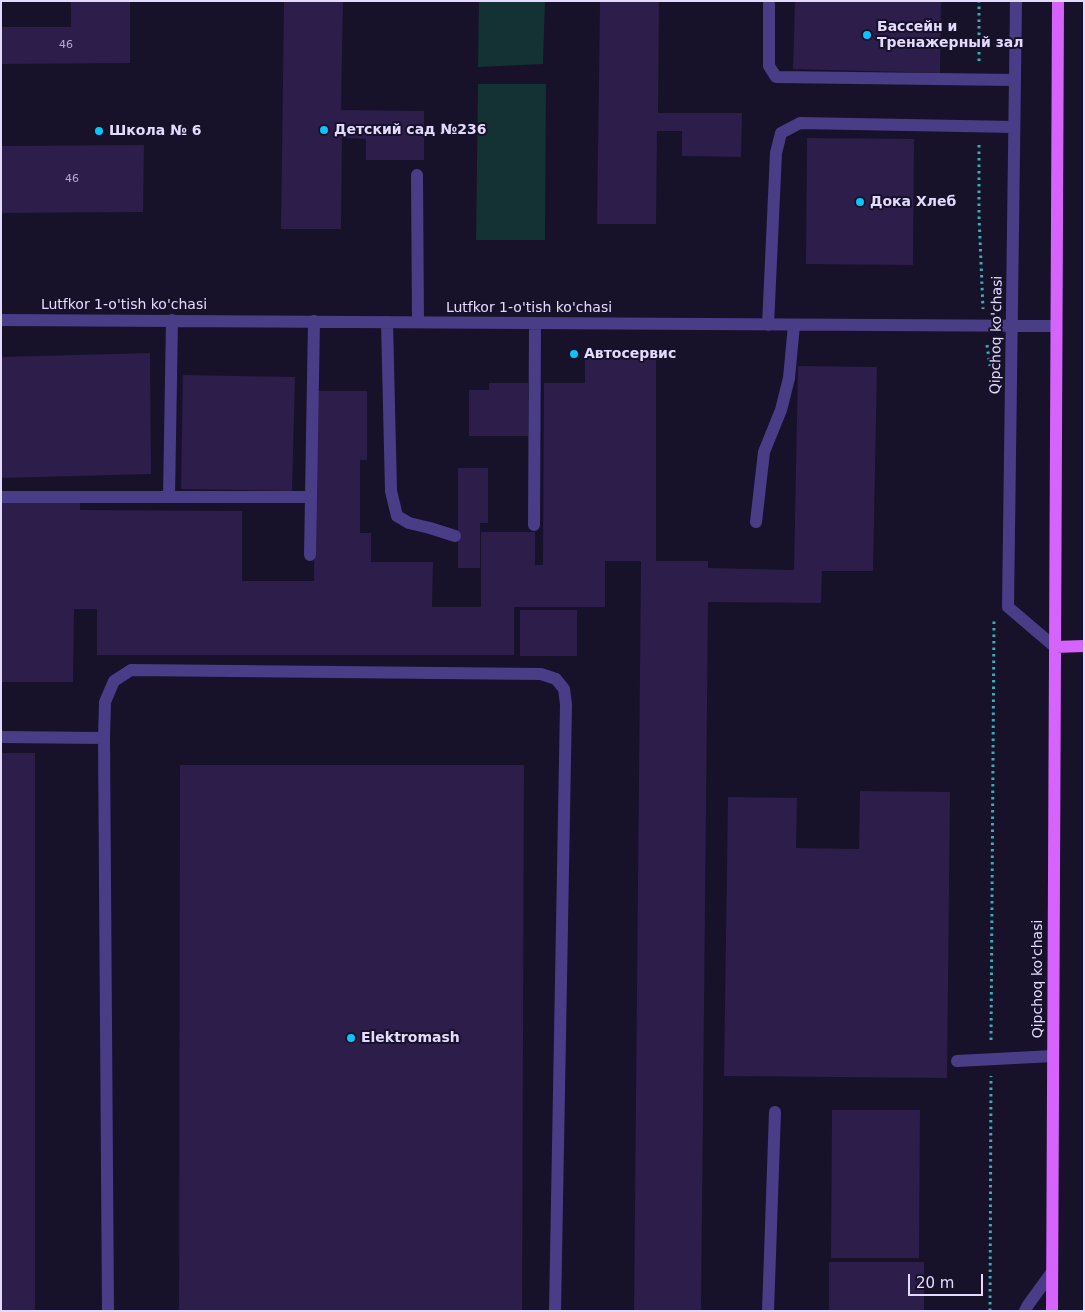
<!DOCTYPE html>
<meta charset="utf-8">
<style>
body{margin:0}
#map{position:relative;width:1085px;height:1312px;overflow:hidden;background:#18112a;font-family:"DejaVu Sans",sans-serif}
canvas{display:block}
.frame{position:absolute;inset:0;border:2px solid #e3dafe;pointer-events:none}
.scale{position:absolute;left:908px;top:1274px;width:75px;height:22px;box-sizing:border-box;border:2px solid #e3dafe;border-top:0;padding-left:6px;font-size:15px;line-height:18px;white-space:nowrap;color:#e3dafe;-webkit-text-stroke:4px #18112a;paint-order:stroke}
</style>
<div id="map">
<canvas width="1085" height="1312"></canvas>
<div class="frame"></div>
<div class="scale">20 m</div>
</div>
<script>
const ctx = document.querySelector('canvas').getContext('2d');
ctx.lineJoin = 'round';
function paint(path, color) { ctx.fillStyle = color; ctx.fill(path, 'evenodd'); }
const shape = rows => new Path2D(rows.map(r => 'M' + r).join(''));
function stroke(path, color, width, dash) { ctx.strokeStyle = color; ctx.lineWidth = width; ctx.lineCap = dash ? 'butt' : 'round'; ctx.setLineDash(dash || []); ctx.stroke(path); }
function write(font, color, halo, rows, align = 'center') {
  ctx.font = font + ' "DejaVu Sans",sans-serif'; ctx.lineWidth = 4; ctx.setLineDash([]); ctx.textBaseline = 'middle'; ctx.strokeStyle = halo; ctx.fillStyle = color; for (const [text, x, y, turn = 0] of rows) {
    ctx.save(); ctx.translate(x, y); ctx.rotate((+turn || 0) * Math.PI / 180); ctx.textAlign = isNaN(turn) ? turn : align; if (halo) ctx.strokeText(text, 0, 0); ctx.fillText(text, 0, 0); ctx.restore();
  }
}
paint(shape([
 [479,1,545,1,543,64,478,67],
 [478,84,546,84,545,240,476,240]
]), '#143133');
paint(shape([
 [71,1,130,1,130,63,1,64,1,27,71,27],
 [284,1,343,1,341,110,424,111,424,160,366,160,366,139,342,138,341,229,281,229],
 [600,1,659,1,658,113,742,113,741,157,682,156,682,131,657,131,656,224,597,224],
 [795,1,941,1,940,73,793,69],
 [807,138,914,139,913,265,806,264],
 [144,145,143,212,1,213,1,146],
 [150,353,151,474,1,478,1,357],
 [585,356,656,356,656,561,708,561,708,568,794,570,798,366,877,367,873,571,822,571,821,603,708,602,701,1311,634,1311,641,561,605,561,605,607,514,607,514,655,97,655,97,609,74,609,73,682,1,682,1,502,80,502,80,510,242,511,242,581,314,581,315,391,367,391,367,460,360,460,360,533,371,533,371,562,433,562,432,607,481,607,481,532,535,532,535,565,543,565,544,383,585,383],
 [183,375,295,377,292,491,181,489],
 [489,383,528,383,528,436,469,436,469,390,489,390],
 [458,468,488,468,488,523,480,523,480,568,458,568],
 [520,610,577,610,577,656,520,656],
 [1,753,35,753,35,1311,1,1311],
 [180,765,524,765,522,1311,179,1311],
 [860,791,950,792,947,1078,724,1076,728,797,797,798,796,848,859,849],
 [832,1110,920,1110,919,1258,831,1258],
 [829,1262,924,1262,924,1311,829,1311]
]), '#2c1d4a');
stroke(shape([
 [979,61,979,1],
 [979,145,979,216,983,309],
 [987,345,990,366],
 [991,1040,994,619],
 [990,1311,991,1076]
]), '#33b1ba', 3, [2.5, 4]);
stroke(shape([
 [1016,1,1008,607,1055,647],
 [769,4,769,66,776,77,1015,80],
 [417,175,418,322],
 [1,320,1056,326],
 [387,322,391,491,397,516,409,523,430,528,455,536],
 [768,325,776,153,781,133,800,123,1014,127],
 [1,497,311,497],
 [169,497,172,320],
 [756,522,764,452,781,410,789,378,794,325],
 [534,525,535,323],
 [310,555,314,321],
 [1,737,104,738],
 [957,1061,1053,1056],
 [108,1311,104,738,105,702,114,681,131,670,541,674,556,679,564,689,566,704,555,1311],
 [768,1311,775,1112],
 [1025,1311,1028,1305,1052,1272]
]), '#493d87', 12);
stroke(shape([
 [1055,647,1084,646],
 [1052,1311,1058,1]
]), '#d664fc', 12);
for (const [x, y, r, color] of [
 [867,35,5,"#0bc5fa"],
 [324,130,5,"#0bc5fa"],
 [99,131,5,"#0bc5fa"],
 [860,202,5,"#0bc5fa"],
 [574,354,5,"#0bc5fa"],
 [351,1038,5,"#0bc5fa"]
]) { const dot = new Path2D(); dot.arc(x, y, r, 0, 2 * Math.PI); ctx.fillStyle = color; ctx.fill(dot); stroke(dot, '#18112a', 2); }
write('11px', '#b5abd1', null, [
 ["46",66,45],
 ["46",72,179]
]);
write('bold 14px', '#e3dafe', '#18112a', [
 ["Бассейн и",877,27],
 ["Тренажерный зал",877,43],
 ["Детский сад №236",334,130],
 ["Школа № 6",109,131],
 ["Дока Хлеб",870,202],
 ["Автосервис",584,354],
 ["Elektromash",361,1038]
], 'left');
write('14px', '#e3dafe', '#18112a', [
 ["Lutfkor 1-o'tish ko'chasi",124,305],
 ["Lutfkor 1-o'tish ko'chasi",529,308],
 ["Qipchoq ko'chasi",997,335,-89],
 ["Qipchoq ko'chasi",1038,979,-90]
]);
</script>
